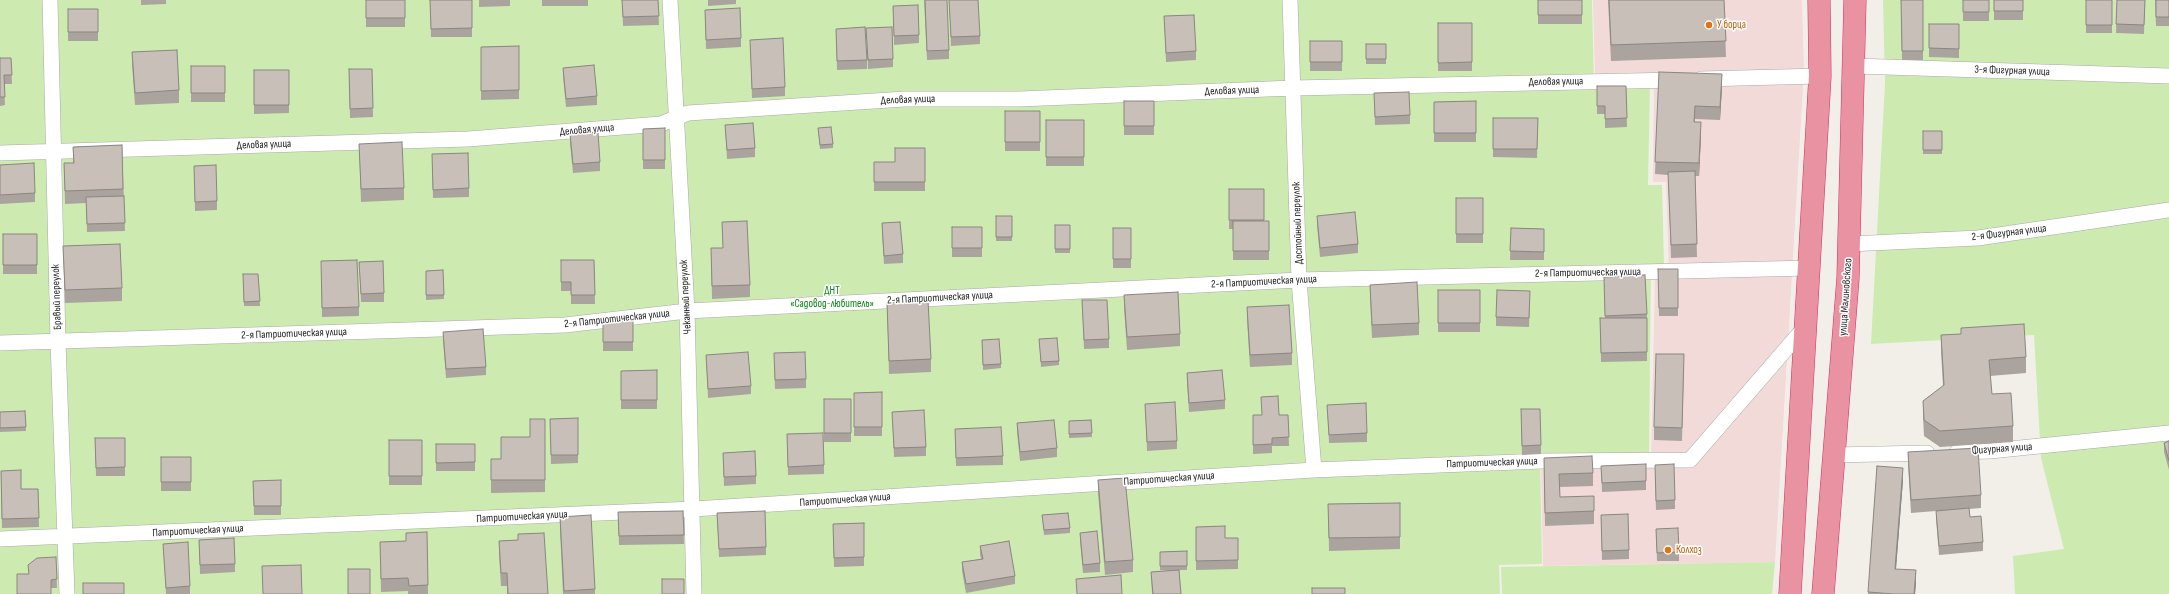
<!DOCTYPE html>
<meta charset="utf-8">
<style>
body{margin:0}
canvas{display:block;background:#f2efe9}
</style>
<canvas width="2169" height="594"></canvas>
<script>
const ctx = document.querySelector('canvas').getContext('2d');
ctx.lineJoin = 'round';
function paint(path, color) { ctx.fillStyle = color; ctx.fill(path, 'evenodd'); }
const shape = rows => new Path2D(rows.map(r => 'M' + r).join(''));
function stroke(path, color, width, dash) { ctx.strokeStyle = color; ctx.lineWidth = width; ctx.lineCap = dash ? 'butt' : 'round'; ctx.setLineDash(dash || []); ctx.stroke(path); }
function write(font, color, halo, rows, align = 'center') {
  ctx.font = font + ' "Sofia Sans Condensed",sans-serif'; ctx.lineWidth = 3; ctx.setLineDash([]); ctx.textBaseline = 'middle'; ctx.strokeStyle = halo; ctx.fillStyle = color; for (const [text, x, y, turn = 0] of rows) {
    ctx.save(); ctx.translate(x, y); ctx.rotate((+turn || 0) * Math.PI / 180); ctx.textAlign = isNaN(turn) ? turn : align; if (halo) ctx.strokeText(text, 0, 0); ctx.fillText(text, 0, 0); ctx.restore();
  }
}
paint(shape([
 [1593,0,1802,0,1804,70,1775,562,1543,566,1541,467,1651,465,1655,275,1669,275,1666,182,1653,182,1654,76,1595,76]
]), '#f2dad9');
paint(shape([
 [0,0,1592,0,1594,85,1650,84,1648,185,1662,185,1664,266,1651,266,1649,455,1540,457,1542,564,1499,565,1500,594,0,594],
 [1883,0,2169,0,2169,594,2015,594,2013,556,2064,549,2041,458,2034,335,1871,344,1885,83],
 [1775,562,1772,594,1502,594,1501,567]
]), '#cdebb0');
const street = shape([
 [50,0,58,342,67,594],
 [670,0,687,311,694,594],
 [1290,0,1299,280,1314,470],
 [1854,66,2169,76],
 [1701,79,1820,76],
 [0,153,468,139,661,124,688,113,905,99,1019,99,1293,88,1677,80],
 [1849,244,1978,238,2169,210],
 [0,343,565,325,687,311,1299,280,1810,268],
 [1957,452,1990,451,2169,433],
 [1834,455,1927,453],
 [0,539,693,509,1314,470,1542,461,1690,460,1806,326]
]);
const highway = shape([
 [1790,594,1820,76,1819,0],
 [1823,594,1848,278,1855,0]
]);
stroke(street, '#a9a9a9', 16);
stroke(highway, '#dc2a67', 23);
stroke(street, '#fff', 15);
stroke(highway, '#e892a2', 22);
paint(shape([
 [141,0,166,0,166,4,141,5],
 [366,0,405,0,405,27,366,27],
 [430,0,472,0,472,37,431,37],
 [479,0,510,0,510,6,479,7],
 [542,0,588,0,588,6,542,6],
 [622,0,658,0,659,25,623,26],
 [708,0,736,0,736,4,708,6],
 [924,0,949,50,949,59,927,60],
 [949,0,980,36,980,44,951,46],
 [1538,0,1582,0,1582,24,1538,24],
 [1608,0,1724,0,1726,57,1611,61],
 [1901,0,1923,0,1923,60,1902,60],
 [1963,0,1989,0,1989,21,1963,21],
 [1994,0,2023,0,2023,20,1994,20],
 [2086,0,2112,0,2112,33,2086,33],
 [2117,0,2145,0,2144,34,2116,33],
 [2155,0,2169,0,2169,26,2156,26],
 [893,6,919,35,919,43,894,45],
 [68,9,98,9,98,41,68,41],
 [705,10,741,38,741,47,706,49],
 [1164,16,1196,51,1196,60,1166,62],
 [1438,23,1472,23,1472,71,1438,71],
 [1929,24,1959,24,1959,58,1929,57],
 [866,28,893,59,893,67,868,69],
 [836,29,867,60,867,69,837,70],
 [750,40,785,87,785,96,752,98],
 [1310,41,1342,41,1342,71,1310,71],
 [1366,44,1386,44,1386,64,1366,64],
 [519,46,519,99,481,100,481,47],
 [132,52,179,90,179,103,135,105,132,65],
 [0,58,11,58,12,84,4,84,5,105,0,106],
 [191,66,225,66,225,102,191,102],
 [563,68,597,96,597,105,566,107,563,76],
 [349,69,372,69,373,117,350,118],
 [254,70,289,70,289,113,254,114],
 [1659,72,1722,87,1720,120,1695,119,1695,122,1701,135,1699,176,1695,176,1697,257,1671,258,1668,175,1655,174],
 [1597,86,1626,86,1627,127,1605,128,1605,114,1597,114],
 [1374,93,1410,115,1410,124,1375,125],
 [1124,101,1154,101,1154,135,1124,135],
 [1476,101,1476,142,1434,142,1434,102],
 [1005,111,1040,111,1040,151,1005,151],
 [1493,118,1538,118,1537,158,1493,157],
 [1046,120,1084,120,1084,166,1046,166],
 [725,125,755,148,755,157,727,159],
 [665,128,665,169,643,169,643,129],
 [818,128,833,144,833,148,820,149],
 [1923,131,1942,131,1942,154,1923,154],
 [570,134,600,162,600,171,573,173,570,143],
 [359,144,404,188,404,200,361,202],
 [122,145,125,231,87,232,86,203,65,204,64,163,73,163,73,147],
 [925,148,925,191,874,191,874,162,895,162],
 [432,162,469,188,469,197,433,198],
 [0,165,35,193,35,202,0,204],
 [194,166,217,201,217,210,195,211],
 [1229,189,1264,189,1264,221,1269,221,1269,260,1233,260,1233,229,1229,229],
 [1456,198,1483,198,1483,243,1456,243],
 [996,216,1012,216,1012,241,996,241],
 [1317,216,1358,244,1358,253,1320,257,1317,225],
 [722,222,750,285,750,297,712,299,711,248,723,248],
 [882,223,903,254,903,263,884,264,882,232],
 [1055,225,1070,225,1070,253,1055,253],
 [952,227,982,227,982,257,952,257],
 [1113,228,1131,228,1131,268,1113,268],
 [1511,228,1544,229,1544,260,1510,260],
 [3,234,37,234,37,274,3,274],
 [63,246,122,288,122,301,65,303],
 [561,260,594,260,595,304,571,304,571,291,561,291],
 [359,262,384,293,384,302,361,302],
 [1658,269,1678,269,1678,316,1659,316],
 [321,270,359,307,359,316,322,317],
 [443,270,444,299,426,300,426,271],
 [243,274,258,274,260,306,244,306],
 [1604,277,1647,314,1647,361,1601,362,1600,318,1605,318],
 [1370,285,1419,323,1419,335,1372,338,1370,297],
 [1438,290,1480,290,1480,332,1438,332],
 [1124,295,1180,334,1180,346,1127,350,1124,308],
 [1082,300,1109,339,1109,348,1084,349],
 [1530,300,1529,327,1496,326,1496,317],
 [887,302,931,359,931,372,889,374],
 [1247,307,1292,353,1292,365,1250,367,1247,320],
 [603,320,633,320,633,351,603,351],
 [1961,328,2026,357,2026,373,1990,376,1992,394,2013,426,2013,442,1940,447,1924,436,1923,417,1923,401,1943,386,1941,351,1941,335,1961,334],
 [443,332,486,367,486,375,446,378,443,340],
 [1039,339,1059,361,1059,365,1041,367],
 [982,340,1001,364,1001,368,983,370],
 [706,355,751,386,751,394,708,398],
 [774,362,806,379,806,388,775,389],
 [1684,367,1682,441,1654,440,1654,427],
 [657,370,657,409,621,409,621,371],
 [1187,373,1225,400,1225,409,1189,412,1187,382],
 [882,392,882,436,854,436,854,393],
 [824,399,851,399,851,442,824,442],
 [1145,404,1177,441,1177,449,1147,451],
 [1327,405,1367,433,1367,442,1329,443],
 [1521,409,1541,445,1541,454,1522,455],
 [25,411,26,431,0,432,0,412],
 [892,412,926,447,926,456,894,457],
 [1253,415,1288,415,1289,446,1272,446,1272,453,1253,454],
 [578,418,578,463,551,464,550,419],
 [545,419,545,492,491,493,491,459,501,459,530,437],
 [1091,420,1092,437,1069,438,1069,421],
 [1017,423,1057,448,1057,457,1020,461,1017,432],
 [955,429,1003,456,1003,465,956,466],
 [787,434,824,465,824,474,788,475],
 [95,438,125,438,125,476,96,476],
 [389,440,422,440,422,485,389,485],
 [2169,441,2169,470,2164,452,2164,443],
 [436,444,475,444,475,471,436,471],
 [1908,452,1981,495,1981,508,1969,509,1970,517,1983,542,1983,551,1939,555,1936,519,1936,511,1911,513,1908,465],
 [723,453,756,476,756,484,724,486],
 [161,457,191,457,191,491,161,491],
 [1544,458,1593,473,1593,486,1560,487,1560,497,1594,511,1594,524,1545,526],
 [1601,466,1646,481,1646,490,1602,492],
 [1877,466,1903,480,1896,569,1916,583,1915,594,1868,594],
 [1,471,21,489,38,489,39,527,2,528],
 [1655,474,1675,500,1675,509,1656,510],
 [281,480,281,515,254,515,253,481],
 [1098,480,1133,560,1133,572,1105,575,1098,493],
 [1400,503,1400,549,1329,551,1328,504],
 [683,511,684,544,619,545,618,512],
 [717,513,766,547,766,555,719,557],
 [1042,515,1070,528,1070,533,1044,535],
 [1601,515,1629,550,1629,559,1602,560],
 [560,517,595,589,595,594,563,594,560,530],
 [864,523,864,566,834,567,833,524],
 [1196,527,1225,538,1238,538,1238,569,1196,570],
 [1656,529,1679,552,1679,561,1657,561],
 [427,532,428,594,408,594,408,591,381,592,380,542,406,541],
 [1080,533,1100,563,1100,572,1083,573,1080,541],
 [518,534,548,594,507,594,507,586,501,586,499,554,499,541,518,540],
 [199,540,235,564,235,572,200,574],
 [163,544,190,586,190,594,166,594],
 [980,546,1015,576,1015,584,966,593,962,571,962,562,981,559,980,554],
 [1187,551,1187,570,1179,570,1181,594,1152,594,1151,572,1170,570,1160,570,1160,552],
 [56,557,57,588,51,588,28,574]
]), '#aba49e');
paint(shape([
 [1722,74,1722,87,1720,120,1720,107],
 [1701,122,1701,135,1699,176,1699,163],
 [1903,468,1903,480,1895,581,1895,569],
 [1916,570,1916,583,1915,594,1914,594]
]), '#8b8681');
const building = shape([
 [366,0,405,0,405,18,366,18,366,0],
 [430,0,472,0,472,28,431,29,430,0],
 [622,0,658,0,659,16,623,17,622,0],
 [925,0,947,0,949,50,927,51,925,0],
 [949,0,978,0,980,36,951,37,949,0],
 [1538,0,1582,0,1582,15,1538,15,1538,0],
 [1609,0,1724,0,1726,41,1611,45,1609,0],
 [1901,0,1923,0,1923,51,1902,51,1901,0],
 [1963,0,1989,0,1989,12,1963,12,1963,0],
 [1994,0,2023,0,2023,11,1994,11,1994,0],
 [2086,0,2112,0,2112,25,2086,25,2086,0],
 [2117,0,2145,0,2144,25,2116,24,2117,0],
 [2156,0,2169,0,2169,17,2156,17,2156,0],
 [918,5,919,35,894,36,893,6,918,5],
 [740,8,741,38,706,40,705,10,740,8],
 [68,9,98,9,98,32,68,32,68,9],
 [1194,15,1196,51,1166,53,1164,16,1194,15],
 [1438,23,1472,23,1472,62,1438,63,1438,23],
 [1929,24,1959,24,1959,49,1929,48,1929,24],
 [865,27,867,60,837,61,836,29,865,27],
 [892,27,893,59,868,60,866,28,892,27],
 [783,38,785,87,752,89,750,40,783,38],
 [1310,41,1342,41,1342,62,1310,62,1310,41],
 [1366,44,1386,44,1386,59,1366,59,1366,44],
 [519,46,519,90,481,91,481,47,519,46],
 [177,50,179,90,135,93,132,52,177,50],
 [0,58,11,58,12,75,4,75,5,97,0,97,0,58],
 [594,65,597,96,566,99,563,68,594,65],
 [191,66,225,66,225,93,191,93,191,66],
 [349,69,372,69,373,108,350,109,349,69],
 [254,70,289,70,289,105,254,105,254,70],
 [1659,72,1722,74,1720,107,1695,106,1694,122,1701,122,1699,163,1655,162,1659,72],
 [1597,86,1626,86,1627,118,1605,119,1605,106,1597,106,1597,86],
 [1409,92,1410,115,1375,117,1374,93,1409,92],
 [1124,101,1154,101,1154,126,1124,126,1124,101],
 [1476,101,1476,133,1434,133,1434,102,1476,101],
 [1005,111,1040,111,1040,142,1005,142,1005,111],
 [1493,118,1538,118,1537,149,1493,149,1493,118],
 [1046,120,1084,120,1084,157,1046,157,1046,120],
 [753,123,755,148,727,150,725,125,753,123],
 [831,127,833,144,820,145,818,128,831,127],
 [665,128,665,160,643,160,643,129,665,128],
 [1923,131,1942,131,1942,150,1923,150,1923,131],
 [598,132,600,162,573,164,570,134,598,132],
 [402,142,404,188,361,189,359,144,402,142],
 [122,145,123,189,65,191,64,163,74,163,73,147,122,145],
 [895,148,925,148,925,182,874,182,874,162,895,162,895,148],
 [468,153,469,188,433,190,432,154,468,153],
 [34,163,35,193,0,195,0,165,34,163],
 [216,165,217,201,195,202,194,166,216,165],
 [1695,171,1697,244,1671,245,1668,172,1695,171],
 [1229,189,1264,189,1264,220,1229,220,1229,189],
 [124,196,125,223,87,224,86,197,124,196],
 [1456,198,1483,198,1483,234,1456,234,1456,198],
 [1355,212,1358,244,1320,248,1317,216,1355,212],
 [996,216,1012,216,1012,237,996,237,996,216],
 [747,221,750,285,712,286,711,248,723,248,722,222,747,221],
 [1233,221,1269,221,1269,251,1233,251,1233,221],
 [900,222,903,254,884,256,882,223,900,222],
 [1055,225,1070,225,1070,249,1055,249,1055,225],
 [952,227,982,227,982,248,952,248,952,227],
 [1113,228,1131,228,1131,259,1113,259,1113,228],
 [1511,228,1544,229,1544,252,1510,251,1511,228],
 [3,234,37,234,37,265,3,265,3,234],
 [120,244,122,288,65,290,63,246,120,244],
 [357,260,359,307,322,308,321,261,357,260],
 [561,260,594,260,595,295,571,295,571,282,561,282,561,260],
 [383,261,384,293,361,294,359,262,383,261],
 [1658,269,1678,269,1678,308,1659,308,1658,269],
 [443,270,444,295,426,295,426,271,443,270],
 [243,274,258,274,260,301,244,302,243,274],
 [1645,275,1647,314,1605,316,1604,277,1645,275],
 [1417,282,1419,323,1372,325,1370,285,1417,282],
 [1438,290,1480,290,1480,323,1438,323,1438,290],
 [1497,290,1530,291,1529,318,1496,317,1497,290],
 [1178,292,1180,334,1127,337,1124,295,1178,292],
 [928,300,931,359,889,361,887,302,928,300],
 [1082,300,1107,300,1109,339,1084,340,1082,300],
 [1289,305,1292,353,1250,355,1247,307,1289,305],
 [1600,318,1647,318,1647,352,1601,353,1600,318],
 [603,320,633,320,633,342,603,342,603,320],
 [2024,324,2026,357,1989,360,1992,394,2011,393,2013,426,1940,431,1924,420,1923,401,1944,385,1941,335,1961,334,1961,328,2024,324],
 [483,329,486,367,446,369,443,332,483,329],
 [1057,338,1059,361,1041,362,1039,339,1057,338],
 [999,339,1001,364,983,365,982,340,999,339],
 [748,352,751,386,708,389,706,355,748,352],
 [805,352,806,379,775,380,774,353,805,352],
 [1656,354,1684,354,1682,428,1654,427,1656,354],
 [657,370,657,400,621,400,621,371,657,370],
 [1222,370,1225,400,1189,403,1187,373,1222,370],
 [882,392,882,427,854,427,854,393,882,392],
 [1278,396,1279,415,1288,415,1289,437,1272,438,1272,444,1253,445,1253,415,1262,415,1261,397,1278,396],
 [824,399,851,399,851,433,824,433,824,399],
 [1175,402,1177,441,1147,442,1145,404,1175,402],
 [1366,403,1367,433,1329,435,1327,405,1366,403],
 [1521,409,1540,409,1541,445,1522,446,1521,409],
 [924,410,926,447,894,448,892,412,924,410],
 [25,411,26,427,0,428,0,412,25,411],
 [578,418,578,455,551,455,550,419,578,418],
 [530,419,545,419,545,480,491,480,491,459,501,459,501,437,530,437,530,419],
 [1054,420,1057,448,1020,452,1017,423,1054,420],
 [1091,420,1092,433,1069,434,1069,421,1091,420],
 [1001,427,1003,456,956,458,955,429,1001,427],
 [823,433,824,465,788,467,787,434,823,433],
 [95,438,125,438,125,467,96,468,95,438],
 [389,440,422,440,422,476,389,476,389,440],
 [2169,441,2169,461,2164,443,2169,441],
 [436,444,475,444,475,462,436,463,436,444],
 [1978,448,1981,495,1911,500,1908,452,1978,448],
 [755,451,756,476,724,477,723,453,755,451],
 [1592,456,1593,473,1559,474,1560,497,1594,496,1594,511,1545,513,1544,458,1592,456],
 [161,457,191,457,191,482,161,482,161,457],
 [1646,464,1646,481,1602,483,1601,466,1646,464],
 [1674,464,1675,500,1656,501,1655,465,1674,464],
 [1877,466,1903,468,1895,569,1916,570,1914,594,1894,594,1868,592,1877,466],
 [21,470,21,489,38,489,39,518,2,519,1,471,21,470],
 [1125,478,1133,560,1105,562,1098,480,1125,478],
 [281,480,281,506,254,506,253,481,281,480],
 [1400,503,1400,537,1329,538,1328,504,1400,503],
 [1969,508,1970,517,1981,516,1983,542,1939,546,1936,511,1969,508],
 [683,511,684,535,619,536,618,512,683,511],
 [765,511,766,547,719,549,717,513,765,511],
 [1068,513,1070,528,1044,530,1042,515,1068,513],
 [1628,514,1629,550,1602,551,1601,515,1628,514],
 [591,515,595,589,564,591,560,517,591,515],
 [864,523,864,557,834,558,833,524,864,523],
 [1225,526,1225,538,1238,538,1238,560,1196,561,1196,527,1225,526],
 [1678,528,1679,552,1657,553,1656,529,1678,528],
 [1097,531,1100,563,1083,565,1080,533,1097,531],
 [427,532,428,585,409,586,408,578,381,579,380,542,406,541,406,533,427,532],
 [544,533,548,594,508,594,507,573,501,573,499,541,518,540,518,534,544,533],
 [234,538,235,564,200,565,199,540,234,538],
 [1009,541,1015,576,966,584,962,562,983,559,980,546,1009,541],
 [188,542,190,586,166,588,163,544,188,542],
 [1187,551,1187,566,1160,566,1160,552,1187,551],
 [56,557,57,579,51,580,51,594,17,594,17,574,29,574,28,565,37,558,56,557],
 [301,565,302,594,263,594,262,566,301,565],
 [348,569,370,569,370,594,348,594,348,569],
 [1179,570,1181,594,1153,594,1151,572,1179,570],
 [1121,575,1122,594,1077,594,1076,579,1121,575],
 [662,579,684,579,684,594,662,594,662,579],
 [83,583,124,583,124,594,83,594,83,583],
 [1312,588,1345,588,1345,594,1312,594,1312,588]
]);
paint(building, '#c7bfb8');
stroke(building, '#8b8681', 1);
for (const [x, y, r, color] of [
 [1709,25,4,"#e8710a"],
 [1668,550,4,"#e8710a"]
]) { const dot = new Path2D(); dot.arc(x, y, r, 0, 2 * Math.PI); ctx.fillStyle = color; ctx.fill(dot); stroke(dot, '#fff', 1.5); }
write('11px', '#c56008', '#fff', [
 ["У борца",1717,25],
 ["Колхоз",1676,550]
], 'left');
write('11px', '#222', '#fff', [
 ["3-я Фигурная улица",2012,71,2],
 ["Деловая улица",1556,82,-1],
 ["Деловая улица",1232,91,-2],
 ["Деловая улица",908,100,-2],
 ["Деловая улица",587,130,-5],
 ["Деловая улица",264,145,-2],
 ["Достойный переулок",1298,223,-92],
 ["2-я Фигурная улица",2009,233,-7],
 ["2-я Патриотическая улица",1588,273,-1],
 ["2-я Патриотическая улица",1264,282,-3],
 ["Бравый переулок",57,297,-92],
 ["Чеканный переулок",686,297,-93],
 ["улица Малиновского",1846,297,-86],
 ["2-я Патриотическая улица",940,298,-3],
 ["2-я Патриотическая улица",617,319,-6],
 ["2-я Патриотическая улица",294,334,-2],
 ["Фигурная улица",2002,449,-4],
 ["Патриотическая улица",1492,463,-2],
 ["Патриотическая улица",1169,479,-4],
 ["Патриотическая улица",845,500,-4],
 ["Патриотическая улица",522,517,-3],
 ["Патриотическая улица",198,531,-3]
]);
write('11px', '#0c8416', '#fff', [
 ["ДНТ",832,291],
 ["«Садовод-любитель»",832,304]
]);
</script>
